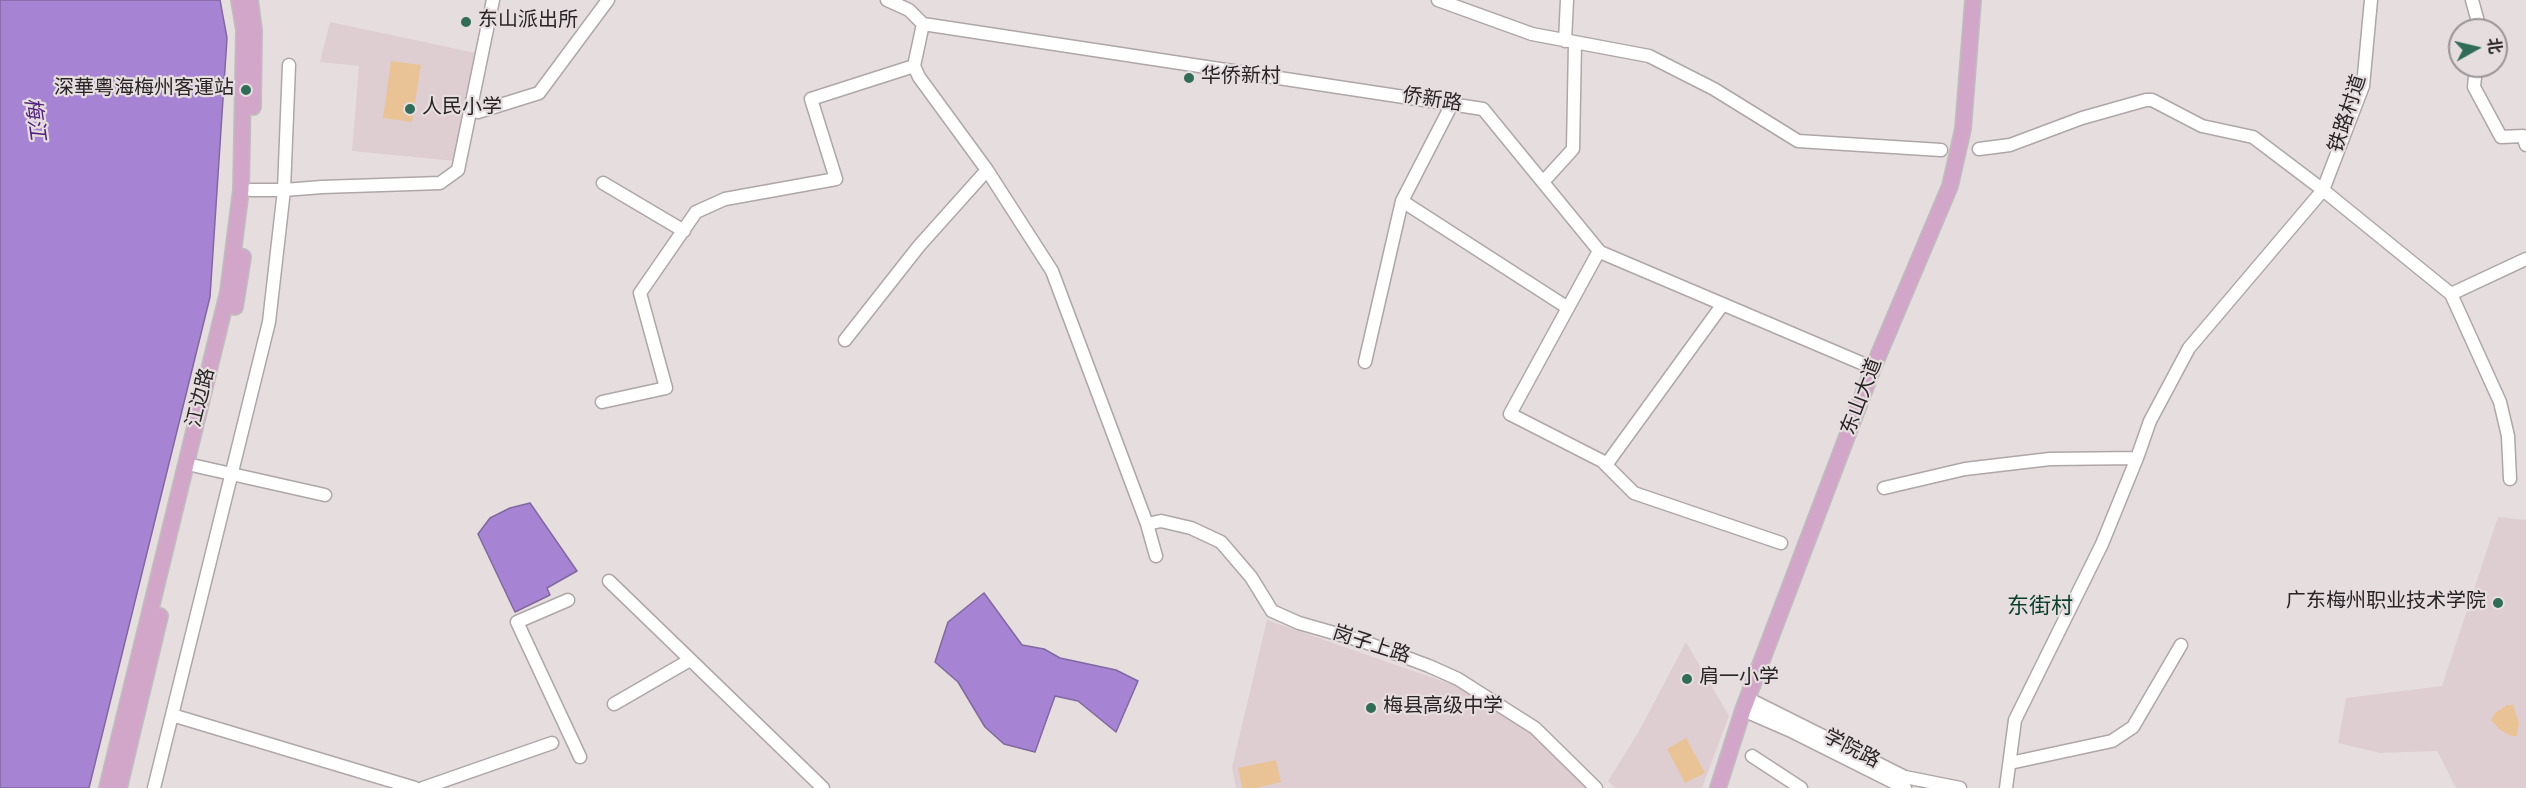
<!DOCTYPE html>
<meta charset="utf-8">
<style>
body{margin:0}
#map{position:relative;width:2526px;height:788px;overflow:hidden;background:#e6dddf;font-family:"Source Sans 3","Noto Sans SC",sans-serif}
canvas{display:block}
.north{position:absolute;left:2448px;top:18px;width:60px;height:60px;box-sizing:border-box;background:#e6dddf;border:2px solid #9a9395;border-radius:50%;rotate:82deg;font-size:16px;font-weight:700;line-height:24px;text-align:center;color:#292526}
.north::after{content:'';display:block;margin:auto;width:21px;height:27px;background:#306c57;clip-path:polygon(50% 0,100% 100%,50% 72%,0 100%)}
</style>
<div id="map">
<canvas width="2526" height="788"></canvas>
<div class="north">北</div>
</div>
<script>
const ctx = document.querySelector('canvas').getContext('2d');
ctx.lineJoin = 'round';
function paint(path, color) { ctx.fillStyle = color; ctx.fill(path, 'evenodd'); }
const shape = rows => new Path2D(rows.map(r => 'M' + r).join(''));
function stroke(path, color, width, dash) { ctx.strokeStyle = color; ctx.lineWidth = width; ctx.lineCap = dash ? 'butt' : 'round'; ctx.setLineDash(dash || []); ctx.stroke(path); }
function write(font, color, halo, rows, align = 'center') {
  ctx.font = font + ' "Source Sans 3","Noto Sans SC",sans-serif'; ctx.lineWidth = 4.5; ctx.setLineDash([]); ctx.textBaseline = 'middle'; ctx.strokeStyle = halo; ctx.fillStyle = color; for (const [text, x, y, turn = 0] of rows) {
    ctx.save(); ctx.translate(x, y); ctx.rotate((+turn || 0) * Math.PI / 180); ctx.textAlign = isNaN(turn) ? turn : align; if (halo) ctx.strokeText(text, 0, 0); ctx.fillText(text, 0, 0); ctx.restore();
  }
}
paint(shape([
 [330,22,476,53,455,161,352,151,359,66,320,62],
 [2498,517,2526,520,2526,788,2456,788,2437,751,2380,753,2338,743,2346,698,2442,686],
 [1267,620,1462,688,1527,728,1587,788,1236,788,1232,767],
 [1686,642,1729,716,1702,788,1615,788,1608,781,1639,731]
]), '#dfced1');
paint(shape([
 [391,61,421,65,412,122,383,118],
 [2507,705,2513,705,2519,723,2517,736,2511,736,2500,730,2491,720,2495,713],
 [1686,738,1705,773,1685,783,1667,749],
 [1276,760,1281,782,1256,788,1242,788,1238,768]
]), '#e9c396');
const water = shape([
 [0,0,220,0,227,38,210,297,89,788,0,788,0,0],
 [530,503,577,571,547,588,550,595,515,612,478,534,490,518,510,508,530,503],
 [984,593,1022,645,1044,649,1060,658,1116,670,1138,681,1116,732,1078,701,1055,696,1035,752,1004,744,985,727,958,682,935,662,948,622,984,593]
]);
paint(water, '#a684d3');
stroke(water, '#80689f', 1.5);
const minor = shape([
 [887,0,909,10,923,24,1483,109,1600,252,1873,368],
 [1438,0,1532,34,1649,56,1714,89,1798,141,1941,150],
 [2472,0,2478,22,2478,30],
 [923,24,914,66,919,77,987,170,1052,271,1147,524,1156,556],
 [1565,41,1567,0],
 [2476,66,2474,87,2501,137,2523,136,2526,145],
 [478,112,539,93,608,0],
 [1979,149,2010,145,2082,118,2146,100,2152,100,2202,126,2253,137,2323,190,2451,294,2500,402,2508,436,2510,479],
 [1543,182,1573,149,1575,43],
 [603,183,684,231],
 [251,190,284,190,322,187,440,183,458,170,493,0],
 [1402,201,1568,308],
 [1599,251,1510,414,1602,461,1634,493,1781,543],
 [2451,294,2526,259],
 [845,340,919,246,987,170],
 [1365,362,1402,201,1452,104],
 [602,402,666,388,640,293,696,212,725,199,836,179,811,99,914,66],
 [1606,465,1723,304],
 [196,466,325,495],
 [1884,488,1965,469,2050,459,2137,458],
 [1147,524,1161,521,1191,528,1221,542,1251,577,1272,611,1299,623,1362,641,1429,666,1458,679,1535,728,1596,788],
 [609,581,823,788],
 [568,600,517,622,580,757],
 [1747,698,1905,777,1960,788],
 [614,704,690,660],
 [1743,710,1789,730,1905,788],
 [172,715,415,788],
 [1752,756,1801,788],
 [2010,763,2112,741,2133,727,2181,645],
 [154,788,269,322,284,190,289,65],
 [423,788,552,743],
 [2006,788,2015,720,2102,544,2137,458,2150,421,2189,348,2323,190,2363,86,2371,0]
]);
const major = shape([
 [250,0,254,30,253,107],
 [235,307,243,257],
 [107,788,228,292,241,190,244,30,239,0],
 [119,788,160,616],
 [1718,788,1743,710,1873,368,1950,186,1963,129,1973,0]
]);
stroke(minor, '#aea6a7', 15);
stroke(major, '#bfbebe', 18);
stroke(minor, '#fff', 12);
stroke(major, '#d2a6c8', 15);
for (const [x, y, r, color] of [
 [466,22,6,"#306c57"],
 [1189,78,6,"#306c57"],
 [246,90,6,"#306c57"],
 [410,109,6,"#306c57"],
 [2498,603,6,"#306c57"],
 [1687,679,6,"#306c57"],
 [1371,708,6,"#306c57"]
]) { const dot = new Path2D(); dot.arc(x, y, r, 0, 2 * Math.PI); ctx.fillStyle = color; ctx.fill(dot); stroke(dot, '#e6dddf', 2); }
write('20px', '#292526', '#e6dddf', [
 ["东山派出所",478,22],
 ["华侨新村",1201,78],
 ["深華粵海梅州客運站",234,90,"right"],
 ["人民小学",422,109],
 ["广东梅州职业技术学院",2486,603,"right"],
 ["肩一小学",1699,679],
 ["梅县高级中学",1383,708]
], 'left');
write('20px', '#292526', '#e6dddf', [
 ["侨新路",1432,101,9],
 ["铁路村道",2349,114,-72],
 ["东山大道",1863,397,-69],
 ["江边路",202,398,-76],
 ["岗子上路",1371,646,18],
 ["学院路",1851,750,27]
]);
write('italic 21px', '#51217e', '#e6dddf', [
 ["梅江",33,119,82]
]);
write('22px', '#0a3e2e', '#e6dddf', [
 ["东街村",2040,608]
]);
</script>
